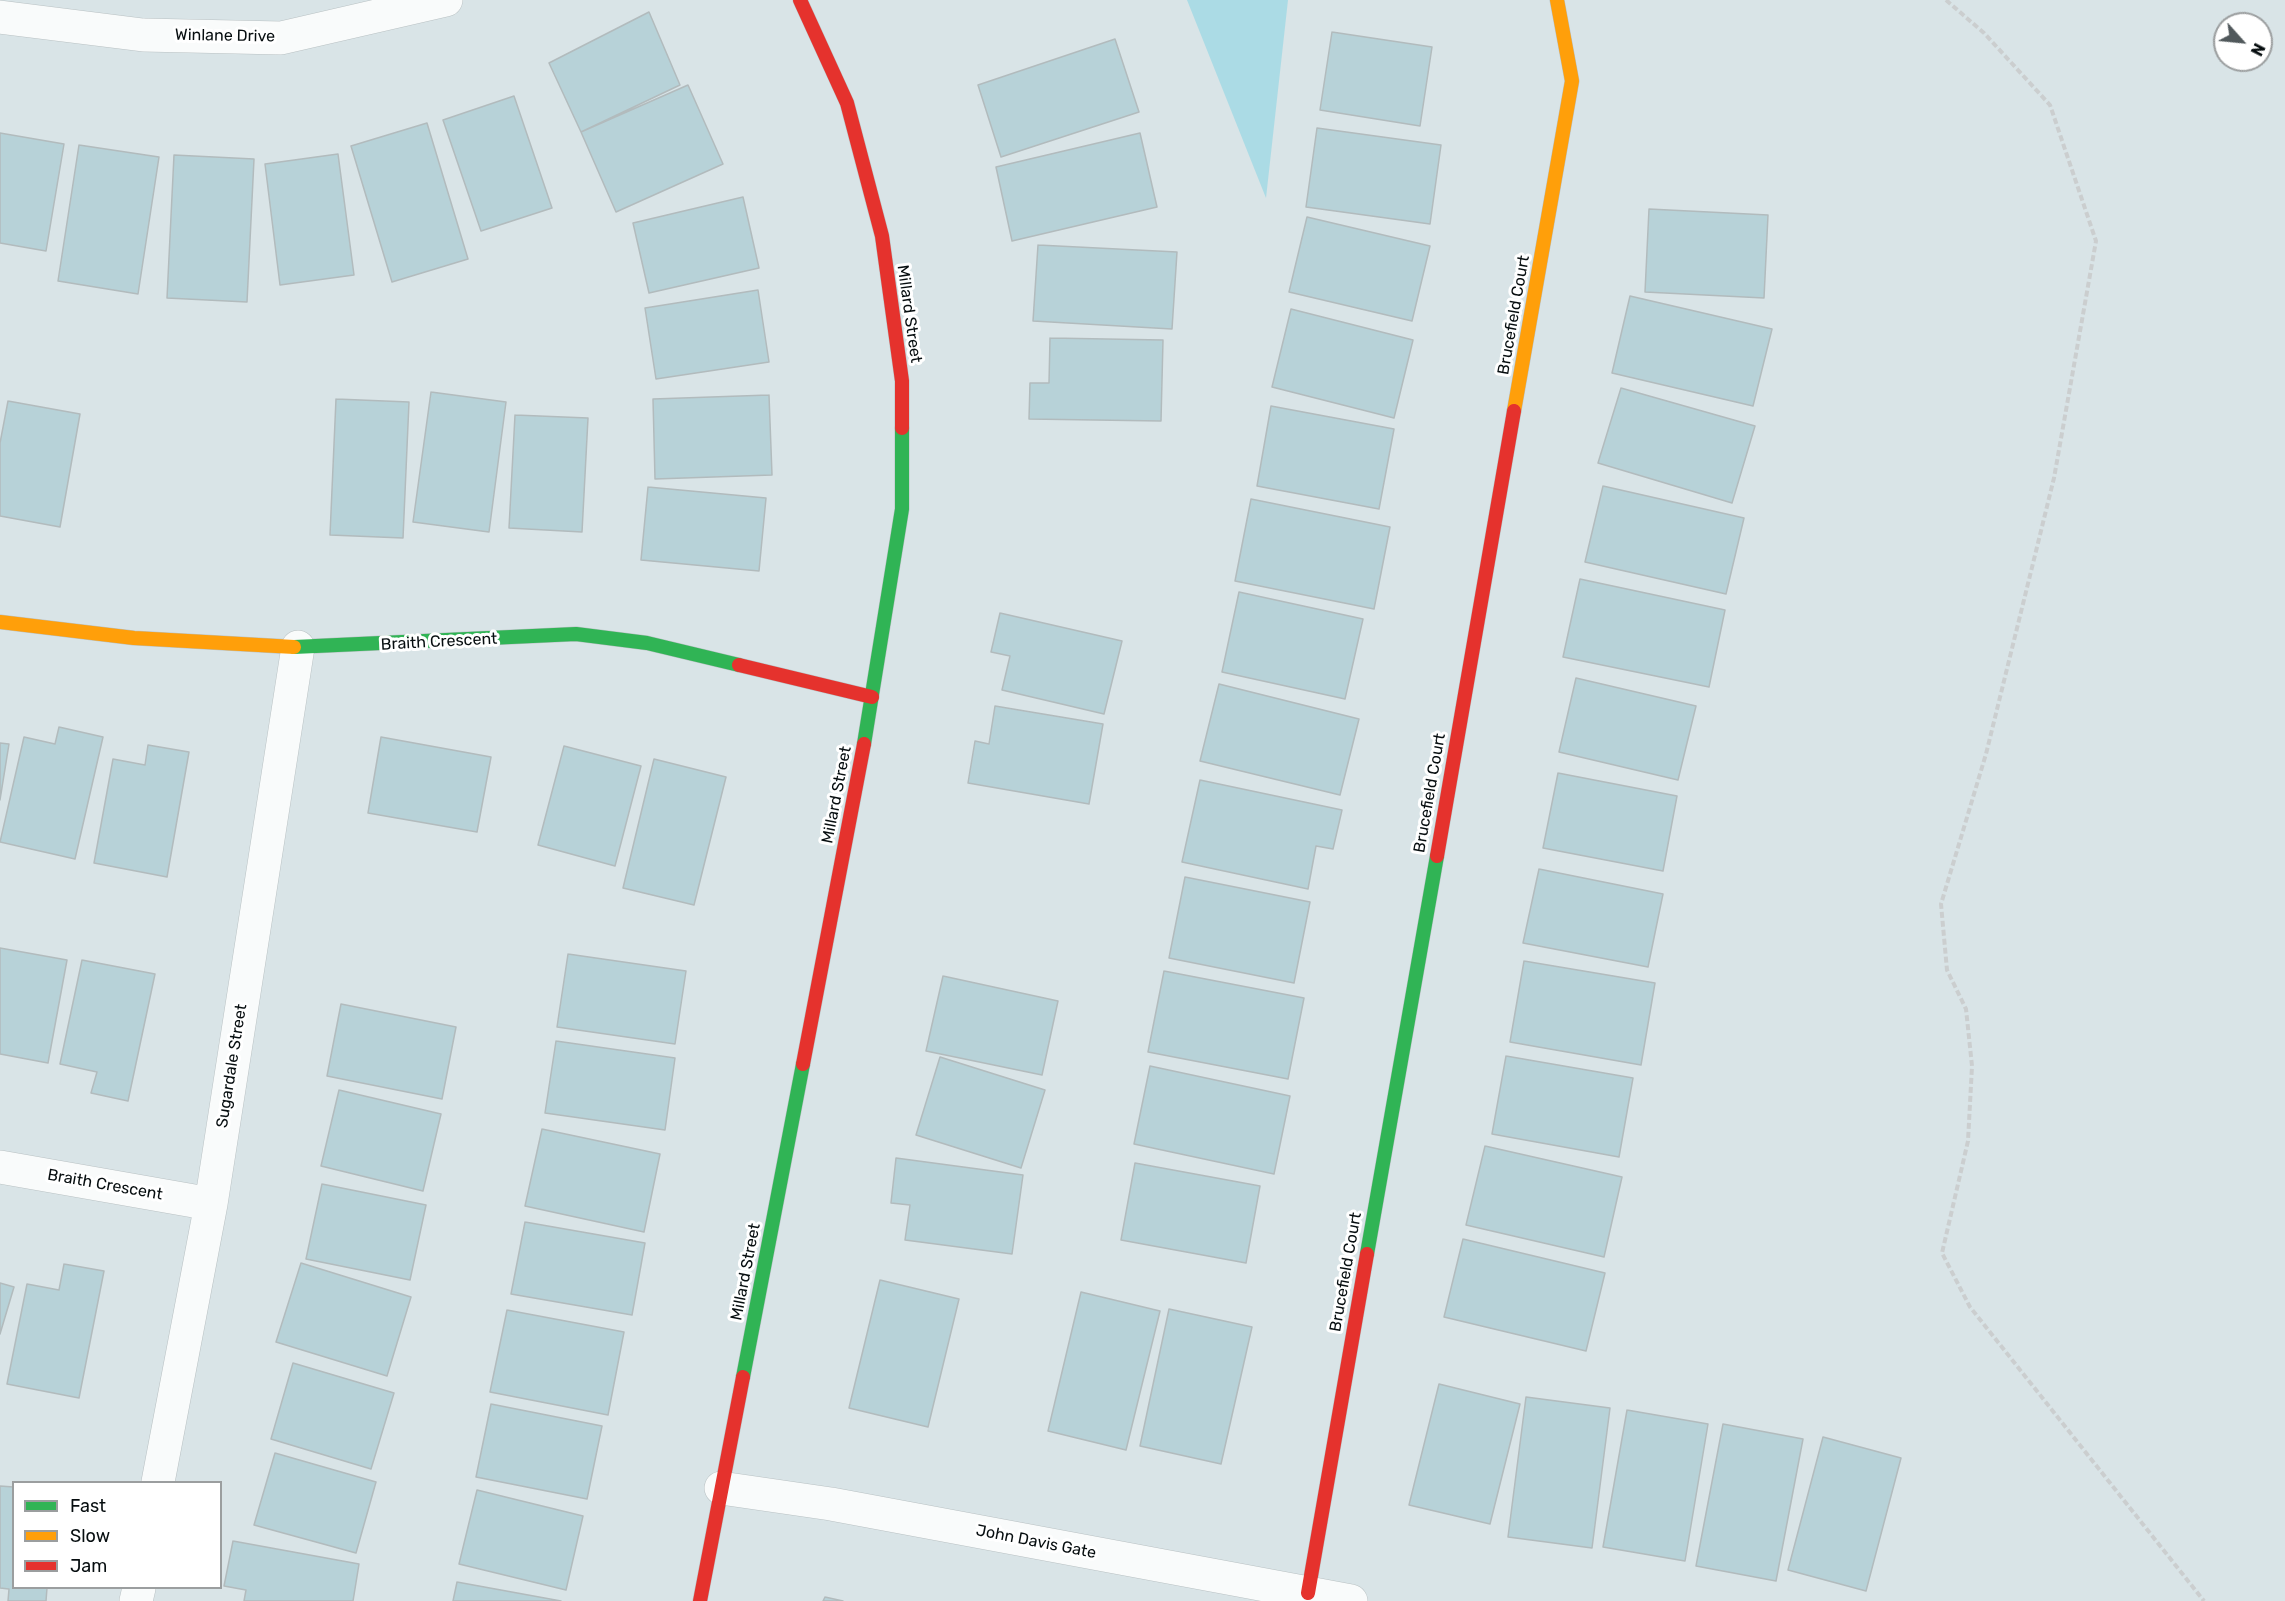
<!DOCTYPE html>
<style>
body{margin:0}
#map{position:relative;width:2285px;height:1601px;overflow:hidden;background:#d9e4e7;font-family:Rubik,sans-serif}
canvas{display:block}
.legend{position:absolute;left:12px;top:1481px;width:210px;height:108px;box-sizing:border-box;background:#fff;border:2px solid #9b9e9f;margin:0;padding:8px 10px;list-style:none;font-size:18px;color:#060d0f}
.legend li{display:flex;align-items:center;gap:12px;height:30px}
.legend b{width:30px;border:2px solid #9b9e9f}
.north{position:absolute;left:2213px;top:12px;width:60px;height:60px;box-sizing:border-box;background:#fff;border:2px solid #9b9e9f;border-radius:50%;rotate:117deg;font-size:16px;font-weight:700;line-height:24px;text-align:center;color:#060d0f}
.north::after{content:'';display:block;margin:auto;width:21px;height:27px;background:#50585b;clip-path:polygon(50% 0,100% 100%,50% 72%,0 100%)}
</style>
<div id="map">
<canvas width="2285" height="1601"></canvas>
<ul class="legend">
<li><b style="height:8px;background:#30b455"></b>Fast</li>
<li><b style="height:8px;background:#ff9f0a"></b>Slow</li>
<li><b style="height:8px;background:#e5322d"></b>Jam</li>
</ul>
<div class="north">N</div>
</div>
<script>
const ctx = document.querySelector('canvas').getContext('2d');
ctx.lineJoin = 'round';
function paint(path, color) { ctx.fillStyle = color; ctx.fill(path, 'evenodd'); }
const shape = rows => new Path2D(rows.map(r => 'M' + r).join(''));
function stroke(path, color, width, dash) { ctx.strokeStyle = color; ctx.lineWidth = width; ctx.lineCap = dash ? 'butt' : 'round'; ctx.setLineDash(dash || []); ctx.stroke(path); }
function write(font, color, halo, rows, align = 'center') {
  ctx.font = font + ' Rubik,sans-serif'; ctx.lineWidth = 6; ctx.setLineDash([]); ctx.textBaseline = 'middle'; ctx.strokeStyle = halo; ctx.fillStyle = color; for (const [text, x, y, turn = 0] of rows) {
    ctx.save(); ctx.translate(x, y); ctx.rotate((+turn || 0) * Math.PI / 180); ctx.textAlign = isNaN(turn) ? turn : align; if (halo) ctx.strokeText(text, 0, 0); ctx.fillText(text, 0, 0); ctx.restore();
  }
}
paint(shape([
 [1187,0,1288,0,1266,198]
]), '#abdbe5');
const building = shape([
 [649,12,680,85,581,132,549,63,649,12],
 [1332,32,1432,47,1420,126,1320,110,1332,32],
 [1115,39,1139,112,1001,157,978,85,1115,39],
 [688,85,723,164,616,212,581,132,688,85],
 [514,96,552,208,481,231,443,120,514,96],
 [427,123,468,259,392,282,351,146,427,123],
 [1317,128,1441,145,1430,224,1306,207,1317,128],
 [0,133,64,144,46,251,0,243,0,133],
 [1140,133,1157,207,1012,241,996,167,1140,133],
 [79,145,159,157,138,294,58,281,79,145],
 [338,154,354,275,280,285,265,164,338,154],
 [174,155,254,159,247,302,167,298,174,155],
 [743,197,759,268,649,293,633,223,743,197],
 [1649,209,1768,215,1764,298,1645,292,1649,209],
 [1307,217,1430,246,1412,321,1289,292,1307,217],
 [1038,245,1177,252,1172,329,1033,321,1038,245],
 [758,290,769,362,656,379,645,308,758,290],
 [1630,296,1772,329,1753,406,1612,373,1630,296],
 [1291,309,1413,340,1394,418,1272,387,1291,309],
 [1050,338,1163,340,1161,421,1029,419,1030,383,1049,383,1050,338],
 [1621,388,1755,426,1732,503,1598,463,1621,388],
 [431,392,506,402,489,532,413,522,431,392],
 [769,395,772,475,655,479,653,399,769,395],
 [336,399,409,402,403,538,330,535,336,399],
 [8,401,80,414,60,527,0,516,0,443,8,401],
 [1271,406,1394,429,1379,509,1257,486,1271,406],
 [515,415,588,418,582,532,509,528,515,415],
 [1603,486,1744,518,1726,594,1585,562,1603,486],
 [648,487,766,498,759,571,641,560,648,487],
 [1251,499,1390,527,1374,609,1235,581,1251,499],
 [1580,579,1725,610,1709,687,1563,657,1580,579],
 [1239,592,1363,619,1345,699,1222,672,1239,592],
 [1000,613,1122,641,1104,714,1002,690,1010,656,991,652,1000,613],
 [1576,678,1696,706,1678,780,1559,752,1576,678],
 [1219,684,1359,719,1340,795,1200,761,1219,684],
 [995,706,1103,724,1089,804,968,783,975,741,989,744,995,706],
 [59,727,103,737,75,859,0,842,24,737,55,744,59,727],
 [381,737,491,757,477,832,368,813,381,737],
 [0,743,9,744,0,800,0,743],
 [148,745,189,752,167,877,94,863,113,759,145,765,148,745],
 [564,746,641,766,615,866,538,845,564,746],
 [654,759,726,777,694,905,623,888,654,759],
 [1558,773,1677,796,1663,871,1543,848,1558,773],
 [1200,780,1342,810,1333,849,1316,846,1308,889,1182,862,1200,780],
 [1539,869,1663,894,1648,967,1523,943,1539,869],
 [1185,877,1310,902,1294,983,1169,958,1185,877],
 [0,948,67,960,48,1063,0,1054,0,948],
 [568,954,686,971,675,1044,557,1027,568,954],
 [82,960,155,974,128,1101,91,1093,97,1072,60,1064,82,960],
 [1524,961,1655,983,1641,1065,1510,1042,1524,961],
 [1164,971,1304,998,1288,1079,1148,1052,1164,971],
 [943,976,1058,1001,1042,1075,926,1051,943,976],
 [341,1004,456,1027,442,1099,327,1076,341,1004],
 [556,1041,675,1058,665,1130,545,1113,556,1041],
 [1506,1056,1633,1078,1619,1157,1492,1134,1506,1056],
 [940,1057,1045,1090,1021,1168,916,1135,940,1057],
 [1150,1066,1290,1096,1274,1174,1134,1144,1150,1066],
 [339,1090,441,1114,423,1191,321,1166,339,1090],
 [542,1129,660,1154,644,1232,525,1206,542,1129],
 [1485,1146,1622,1177,1604,1257,1466,1225,1485,1146],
 [896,1158,1023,1175,1012,1254,905,1240,910,1205,891,1203,896,1158],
 [1135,1163,1260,1186,1246,1263,1121,1240,1135,1163],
 [322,1184,426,1205,410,1280,306,1259,322,1184],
 [525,1222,645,1243,632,1315,511,1294,525,1222],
 [1463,1239,1605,1273,1586,1351,1444,1317,1463,1239],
 [301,1263,411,1297,387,1376,276,1342,301,1263],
 [64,1264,104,1271,79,1398,7,1384,27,1284,59,1290,64,1264],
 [880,1280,959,1299,928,1427,849,1408,880,1280],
 [0,1283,14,1287,0,1334,0,1283],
 [1081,1292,1160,1311,1126,1450,1048,1431,1081,1292],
 [1169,1309,1252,1327,1221,1464,1140,1446,1169,1309],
 [507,1310,624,1332,608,1415,490,1392,507,1310],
 [293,1363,394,1393,371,1469,271,1439,293,1363],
 [1439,1384,1520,1404,1490,1524,1409,1505,1439,1384],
 [1526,1397,1610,1408,1592,1548,1508,1537,1526,1397],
 [491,1404,602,1426,587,1499,476,1477,491,1404],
 [1627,1410,1708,1424,1685,1561,1603,1547,1627,1410],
 [1723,1424,1803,1439,1776,1581,1696,1566,1723,1424],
 [1823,1437,1901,1458,1866,1591,1788,1570,1823,1437],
 [275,1453,376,1482,356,1553,254,1525,275,1453],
 [0,1486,14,1487,14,1588,47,1588,46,1601,8,1601,9,1589,0,1588,0,1486],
 [477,1490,583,1516,566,1590,459,1564,477,1490],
 [233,1541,359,1564,353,1601,244,1601,246,1590,224,1586,233,1541],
 [457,1582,561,1601,453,1601,457,1582],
 [825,1597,843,1601,823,1601,825,1597]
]);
paint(building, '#b7d2d8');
stroke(building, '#b2bbbd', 1.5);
const street = shape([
 [0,17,143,35,281,38,446,0],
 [0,1167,211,1204],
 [158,1482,211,1204,298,647],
 [721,1488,831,1504,1351,1601],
 [136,1601,139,1588]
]);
const fast = shape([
 [294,647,576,634,647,643,739,665],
 [864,744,902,509,902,428],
 [1367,1254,1437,856],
 [743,1377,803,1064]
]);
const slow = shape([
 [1514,411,1572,81,1557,0],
 [0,622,134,638,294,647]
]);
const jam = shape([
 [800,0,847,103,882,236,902,381,902,428],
 [739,665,872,697],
 [1437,856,1514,411],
 [803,1064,864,744],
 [1308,1593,1367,1254],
 [700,1601,743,1377]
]);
stroke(street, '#b9c1c3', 34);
stroke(fast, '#b9c1c3', 15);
stroke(slow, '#b9c1c3', 15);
stroke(jam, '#b9c1c3', 15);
stroke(shape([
 [1946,0,1984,33,2050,105,2096,241,2054,478,1986,754,1941,904,1947,970,1966,1009,1972,1066,1968,1141,1942,1253,1970,1307,2204,1601]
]), '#cbcecf', 4, [6, 3]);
stroke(street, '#f9fbfb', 33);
stroke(fast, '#30b455', 14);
stroke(slow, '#ff9f0a', 14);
stroke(jam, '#e5322d', 14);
write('16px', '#060d0f', '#fff', [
 ["Winlane Drive",225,36,1],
 ["Millard Street",909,314,82],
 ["Brucefield Court",1514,315,-80],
 ["Braith Crescent",439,642,-3],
 ["Brucefield Court",1430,793,-80],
 ["Millard Street",837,795,-79],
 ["Sugardale Street",232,1066,-81],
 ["Braith Crescent",105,1185,10],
 ["Millard Street",746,1272,-79],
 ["Brucefield Court",1346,1272,-80],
 ["John Davis Gate",1036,1542,11]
]);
</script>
